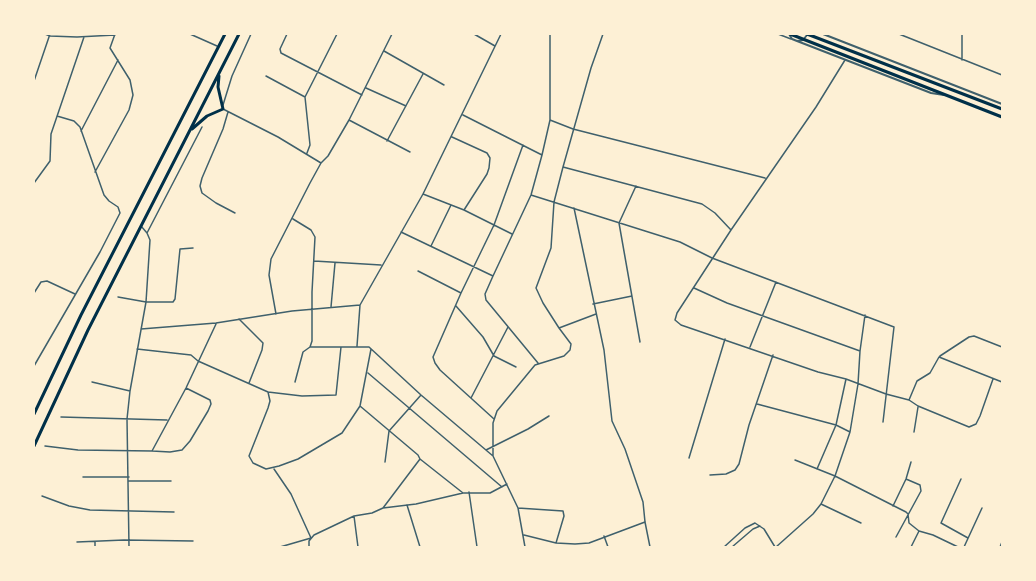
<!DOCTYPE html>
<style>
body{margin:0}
#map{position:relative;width:1036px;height:581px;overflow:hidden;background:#fdf0d5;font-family:"Archivo Narrow",sans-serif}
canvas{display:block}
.frame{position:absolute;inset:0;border:35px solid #fdf0d5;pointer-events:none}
</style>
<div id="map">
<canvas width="1036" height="581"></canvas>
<div class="frame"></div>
</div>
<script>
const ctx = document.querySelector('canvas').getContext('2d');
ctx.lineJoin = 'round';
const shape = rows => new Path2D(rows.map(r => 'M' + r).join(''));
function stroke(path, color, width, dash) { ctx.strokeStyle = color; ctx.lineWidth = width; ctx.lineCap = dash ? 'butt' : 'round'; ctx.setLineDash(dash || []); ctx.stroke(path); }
stroke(shape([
 [45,34,50,36,77,37,115,35],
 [190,34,217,46],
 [287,34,280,49,281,53,362,95],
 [474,34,495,46],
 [778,34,791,39],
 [899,34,1002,75],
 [384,51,444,85],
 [845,60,816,107,731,230,677,313,675,320,681,325,818,372,846,379,886,394,909,400,918,406,969,427,976,424,980,416,993,379],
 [962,60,962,34],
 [266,76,305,97],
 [34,81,50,34],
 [366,88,406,106],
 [223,105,232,76,251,34],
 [223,109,278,137,321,163],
 [228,112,223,129,202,178,200,186,202,193,216,203,235,213],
 [463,115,542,155],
 [349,120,410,152],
 [550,120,573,129,765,178],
 [81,131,118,60],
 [452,137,487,153,490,158,489,168,487,174,464,210],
 [387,141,423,74],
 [307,153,310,145,305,97,337,34],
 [563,167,702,204,715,213,731,230],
 [95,172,129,110,133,95,130,80,110,48,115,34],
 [34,183,50,161,51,134,84,37],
 [636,186,619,223,640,342],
 [423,194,464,210,512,234],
 [531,195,680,242,712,258,894,327,883,422],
 [574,208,604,350,612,421,625,449,643,502,645,522,650,547],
 [293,219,311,230,315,237,312,292,312,341,310,347,303,352,295,382],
 [401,232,493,276,485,294,486,300,538,363],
 [147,233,202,127],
 [431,246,451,205],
 [314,261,381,265],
 [418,271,461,293],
 [493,276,531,195,542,155,550,120,550,34],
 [694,288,727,303,860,351],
 [34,293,41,282,47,281,75,294],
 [118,297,146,302,173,302,175,299,180,249,193,248],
 [593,304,632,296],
 [456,306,483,337,494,356,516,367],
 [331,307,335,263],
 [276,314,269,275,271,259,310,183,321,163,328,156,349,120,392,34],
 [239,319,263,343,262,350,249,383],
 [559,328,543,303,536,288,551,248,554,202,563,167,591,68,603,34],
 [141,329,216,323,292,311,360,305,423,194,501,34],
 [357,346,360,305],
 [310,347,369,347,421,395,493,456,518,508,525,547],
 [750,347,776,282],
 [137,349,191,355,198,361,268,392,270,401,268,408,249,456,253,463,266,469,279,466,298,459,342,433,360,406,371,349],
 [940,356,969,337,974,336,1002,347],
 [34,366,100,252,120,213,118,207,109,201,104,195,80,127,74,121,57,116],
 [368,373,502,487],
 [92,382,130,391],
 [268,392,302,396,336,395,341,347],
 [471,398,508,327],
 [909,400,917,381,930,373,939,357,1002,382],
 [757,404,836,425,850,432],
 [360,406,418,455,420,459,463,493],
 [61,417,167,420],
 [494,419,440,370,435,363,433,357,461,293,494,225,523,145],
 [914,432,918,407],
 [45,446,78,450,152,451,186,388,216,324],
 [486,450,528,429,549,416],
 [152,451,170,452,182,450,190,441,208,411,211,404,210,400,186,388],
 [493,456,493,423,497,411,535,365,564,356,570,350,571,344,559,328,596,314],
 [689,458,725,339],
 [795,460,835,476,906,512,908,514,909,523,919,531,911,547],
 [385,462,389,431,421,395],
 [274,469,291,494,311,538,280,547],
 [817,469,836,425,846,379],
 [710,475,726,474,735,470,739,464,749,425,773,355],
 [83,477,129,477],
 [961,479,941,523,968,538],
 [129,481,171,481],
 [469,492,477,547],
 [42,496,69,506,90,510,174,512],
 [821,504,861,523],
 [407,505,420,547],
 [893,506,906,479,911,462],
 [383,508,416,504,463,493,490,493,507,484],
 [518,508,563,511,564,516,556,543],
 [919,531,933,535,958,547],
 [524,535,556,543,575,544,589,543,645,522],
 [604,536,608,547],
 [896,537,921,491,920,485,906,479],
 [77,542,124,540,193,541],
 [95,547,95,542],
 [129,547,127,419,130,391,146,302,150,240,147,233,141,226],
 [309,547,309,541,314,535,354,516],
 [358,547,354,516,372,513,383,508,420,459],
 [724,547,745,528,755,523,764,529,775,547],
 [732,547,753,529,760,526],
 [776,547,813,514,821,504,835,476,850,432,858,384,860,351,865,315],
 [964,547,982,508],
 [1000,547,1002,542]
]), '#3f606c', 1.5);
stroke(shape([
 [789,34,792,39,797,41,803,40,807,35],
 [823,34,1002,104],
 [797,41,931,93,944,95]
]), '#3f606c', 2);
stroke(shape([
 [790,34,1002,117],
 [807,34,1002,109]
]), '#003049', 3);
stroke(shape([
 [192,129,207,116,223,109,218,87,219,76],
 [34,414,81,315,225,34],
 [34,446,88,330,239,34]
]), '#003049', 3);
</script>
